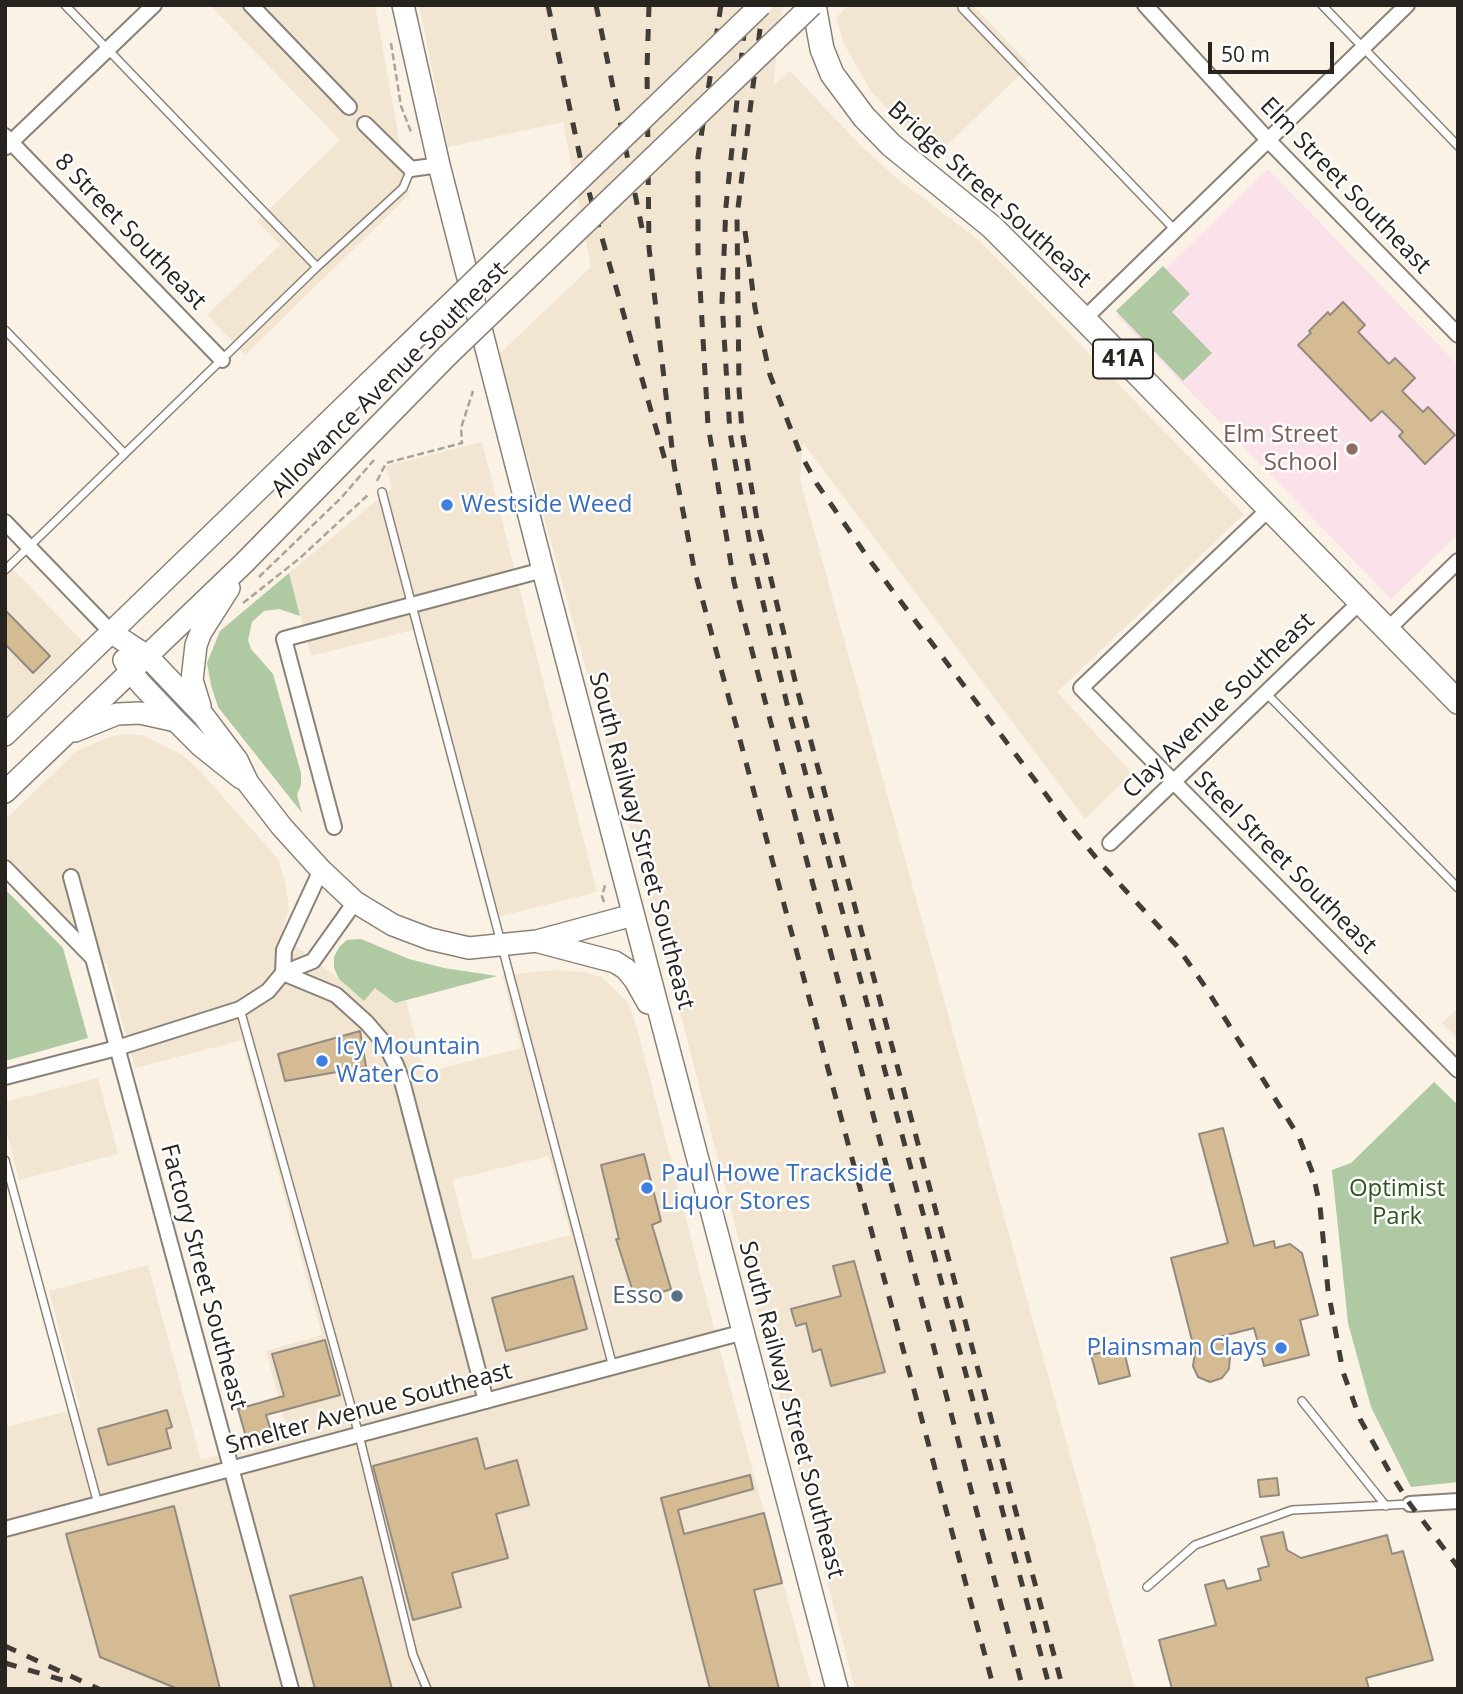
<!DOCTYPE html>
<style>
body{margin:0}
#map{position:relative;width:1463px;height:1694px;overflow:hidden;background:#faf2e5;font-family:"Open Sans",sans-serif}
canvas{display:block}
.frame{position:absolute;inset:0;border:7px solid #272420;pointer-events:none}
.scale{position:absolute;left:1208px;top:42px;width:126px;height:32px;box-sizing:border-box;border:4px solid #272420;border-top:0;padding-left:9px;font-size:21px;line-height:24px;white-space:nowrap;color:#272420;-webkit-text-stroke:5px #fff;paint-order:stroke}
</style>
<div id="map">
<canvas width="1463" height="1694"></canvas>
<div class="frame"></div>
<div class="scale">50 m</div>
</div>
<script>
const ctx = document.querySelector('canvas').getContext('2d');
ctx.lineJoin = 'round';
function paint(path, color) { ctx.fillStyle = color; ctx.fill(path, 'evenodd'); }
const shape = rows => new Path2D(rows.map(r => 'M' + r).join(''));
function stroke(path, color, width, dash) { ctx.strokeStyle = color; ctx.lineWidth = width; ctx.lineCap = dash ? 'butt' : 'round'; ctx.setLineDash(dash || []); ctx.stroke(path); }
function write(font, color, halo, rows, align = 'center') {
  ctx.font = font + ' "Open Sans",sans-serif'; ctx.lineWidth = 5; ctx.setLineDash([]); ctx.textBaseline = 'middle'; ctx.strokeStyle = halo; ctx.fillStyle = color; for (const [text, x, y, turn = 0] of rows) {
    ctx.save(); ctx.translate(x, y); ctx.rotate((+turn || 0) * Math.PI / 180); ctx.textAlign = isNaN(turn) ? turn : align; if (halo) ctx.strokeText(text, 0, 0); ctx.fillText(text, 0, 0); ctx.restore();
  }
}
paint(shape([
 [210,5,375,5,409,195,245,355,207,315,280,245,257,221,340,140],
 [419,5,783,5,773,85,790,71,862,147,895,177,980,241,1244,514,1057,692,1132,773,1085,819,803,443,800,480,1135,1689,855,1689,666,958,499,354,591,267,563,122,448,147],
 [848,5,973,5,1030,65,940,152,909,132,871,91,844,44,836,18],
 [482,442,597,892,489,919,413,630,311,656,289,573,392,488,386,466],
 [8,564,85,644,5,718,5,568],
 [122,734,142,735,181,754,198,769,278,859,286,886,289,909,281,935,339,979,363,1001,375,987,395,1003,406,1000,424,1073,521,1048,502,975,558,970,583,972,602,977,628,1003,637,1028,714,1328,812,1689,5,1689,5,1427,80,1408,49,1291,148,1265,201,1460,289,1437,266,1351,322,1335,242,1040,135,1068,107,965,5,855,5,823,8,817,77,751,104,739],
 [549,1156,571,1235,473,1260,452,1180],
 [1458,1008,1458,1039,1442,1023],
 [98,1078,118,1154,19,1180,5,1126,5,1102]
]), '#f2e5d2');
paint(shape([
 [1268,169,1458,365,1458,534,1391,599,1117,316]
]), '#fae1ea');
paint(shape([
 [1163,266,1190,294,1172,312,1212,353,1183,381,1116,311],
 [289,573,300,616,279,609,264,611,252,622,248,640,251,649,273,674,301,773,301,785,297,795,302,813,218,707,211,685,207,663,220,631],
 [5,889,63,948,88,1038,5,1061],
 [361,939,409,959,444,968,497,976,395,1003,375,988,364,1001,339,979,334,968,334,957,339,947,347,940],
 [1434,1082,1458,1105,1458,1482,1411,1487,1371,1407,1348,1323,1332,1170,1351,1163]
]), '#afc9a3');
const building = shape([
 [1343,302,1365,325,1358,332,1389,364,1395,358,1415,378,1402,391,1423,412,1428,407,1455,435,1425,464,1399,436,1403,432,1382,411,1371,421,1298,345,1311,333,1309,331,1328,312,1330,315,1343,302],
 [5,610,50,656,33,673,5,644,5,610],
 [360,1031,366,1067,285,1081,278,1054,360,1031],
 [1223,1128,1254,1246,1274,1241,1275,1248,1290,1244,1302,1253,1318,1315,1300,1320,1309,1355,1264,1366,1254,1328,1219,1337,1230,1356,1229,1369,1222,1378,1210,1382,1198,1377,1193,1366,1195,1352,1171,1258,1228,1243,1199,1134,1223,1128],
 [644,1154,661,1221,652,1225,671,1289,636,1301,616,1239,619,1239,601,1165,644,1154],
 [854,1261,885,1372,831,1386,821,1349,813,1352,806,1323,796,1326,791,1309,841,1296,833,1266,854,1261],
 [573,1276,587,1329,506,1351,492,1298,573,1276],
 [325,1340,340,1395,266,1415,271,1431,246,1437,238,1409,284,1396,272,1354,325,1340],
 [1123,1347,1130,1376,1099,1384,1091,1355,1123,1347],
 [167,1410,172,1427,166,1429,171,1448,108,1465,98,1429,167,1410],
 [477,1438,485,1469,517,1460,529,1505,496,1514,508,1558,452,1573,461,1607,413,1620,373,1466,477,1438],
 [750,1475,753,1489,678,1510,684,1534,764,1513,782,1583,754,1590,779,1689,710,1689,661,1498,750,1475],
 [1277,1478,1279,1495,1260,1497,1258,1480,1277,1478],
 [174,1506,220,1689,178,1689,100,1657,66,1534,174,1506],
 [1283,1532,1287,1550,1301,1558,1387,1535,1392,1554,1403,1551,1433,1660,1366,1678,1369,1689,1172,1689,1159,1640,1216,1625,1205,1585,1224,1580,1227,1589,1261,1580,1258,1569,1269,1566,1261,1537,1283,1532],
 [362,1577,392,1689,315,1689,290,1596,362,1577]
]);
paint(building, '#d4bb94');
stroke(building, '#938b80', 2);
const lane = shape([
 [65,5,317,267],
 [965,5,962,8,1175,230],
 [1322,5,1458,146],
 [5,330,124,453],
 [382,492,613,1367],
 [5,570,317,267,403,188,411,169],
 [1266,693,1458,888],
 [240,1009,359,1435,413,1655,427,1689],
 [5,1160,98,1504],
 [1302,1401,1386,1506],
 [1147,1587,1195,1545,1292,1510,1410,1504]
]);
const street = shape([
 [251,5,349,107],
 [1145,5,1268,140,1458,335],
 [365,124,411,169,439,165],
 [5,136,222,360],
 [6,147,154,5],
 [1084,319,1407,5],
 [1269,509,1081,688,1458,1070],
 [5,522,112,633],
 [1387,630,1458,561],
 [334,827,284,639,543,570],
 [1110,843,1360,602],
 [5,868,92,957],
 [71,877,291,1689],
 [283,973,336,995,367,1023,385,1044,396,1065,402,1081,486,1401],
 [283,973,284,950,321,870],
 [5,1077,117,1048,240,1009,268,991,283,973,313,961,355,902],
 [1410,1504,1458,1501],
 [5,1529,744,1332]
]);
const secondary = shape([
 [403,5,439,165,543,570,837,1689],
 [112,633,147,656,203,715,237,760,248,783,282,827,321,870,355,902,393,925,430,939,469,948,537,941,633,915],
 [124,660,130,671,142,685,176,721,201,746,241,778],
 [200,706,192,680,196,645,201,632,229,588],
 [75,731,117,714,140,713,176,721],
 [5,735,386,366],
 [5,792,244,563,448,355],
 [539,942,615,962,626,969,635,980,648,1003]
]);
const primary = shape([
 [814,5,822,49,832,74,864,117,891,145,992,227,1084,319,1458,702]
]);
stroke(lane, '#8a8277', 10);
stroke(street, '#8a8277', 18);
stroke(secondary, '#8a8277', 24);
stroke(primary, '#8a8277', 26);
stroke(shape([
 [391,43,401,106,411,132],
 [377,481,386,463,462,443,461,428,473,391],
 [259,577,341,498,374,460],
 [243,603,300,558,370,493],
 [604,902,602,896,605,885]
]), '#a9a399', 2.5, [7, 3.5]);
stroke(lane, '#fff', 7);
stroke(street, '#fff', 14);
stroke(secondary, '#fff', 21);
stroke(primary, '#fff', 23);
stroke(shape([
 [548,5,583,171,667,467],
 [596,5,642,228],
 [649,5,647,69,649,248,674,465,694,568,994,1689],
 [721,5,698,157,698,252,708,425,734,582,1023,1689],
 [747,5,726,206,722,302,730,433,752,556,787,704,1050,1689],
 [763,5,737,216,739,389,742,431,757,520,797,689,1063,1689],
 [745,231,755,308,770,375,800,453,817,484,871,562,1068,824,1103,866,1176,945,1204,985,1299,1137,1313,1174,1320,1206,1328,1290,1343,1372,1360,1419,1389,1471,1410,1504,1458,1567],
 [5,1646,99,1689],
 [5,1663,66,1681]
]), '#403c37', 5, [12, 12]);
const secondaryBridge = shape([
 [448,355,812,5],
 [386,366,761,5]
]);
stroke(secondaryBridge, '#8a8277', 24, []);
stroke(secondaryBridge, '#fff', 21);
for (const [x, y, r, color] of [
 [1352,449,7,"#8d6e63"],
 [447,505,7,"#3f7fe0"],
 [322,1061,7,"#3f7fe0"],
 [647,1188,7,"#3f7fe0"],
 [677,1296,7,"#5c6f8a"],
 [1281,1348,7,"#3f7fe0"]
]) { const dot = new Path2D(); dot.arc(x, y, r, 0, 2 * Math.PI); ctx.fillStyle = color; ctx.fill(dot); stroke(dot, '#fff', 2.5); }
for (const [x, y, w] of [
 [1123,359,60]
]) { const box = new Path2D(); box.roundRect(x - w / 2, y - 19.5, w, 39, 5); ctx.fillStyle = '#fff'; ctx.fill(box); stroke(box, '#272420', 2); }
write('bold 23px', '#272420', null, [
 ["41A",1123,359]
]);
write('24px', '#272420', '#fff', [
 ["Elm Street Southeast",1345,186,46],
 ["Bridge Street Southeast",989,195,42],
 ["8 Street Southeast",130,232,46],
 ["Allowance Avenue Southeast",390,380,-45],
 ["Clay Avenue Southeast",1219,706,-44],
 ["South Railway Street Southeast",641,841,75],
 ["Steel Street Southeast",1285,863,45],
 ["Factory Street Southeast",203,1277,75],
 ["Smelter Avenue Southeast",369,1409,-15],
 ["South Railway Street Southeast",791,1410,75]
]);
write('24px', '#785e54', '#fff', [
 ["Elm Street",1338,435],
 ["School",1338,463]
], 'right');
write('24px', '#366cbe', '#fff', [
 ["Westside Weed",461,505],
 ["Icy Mountain",336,1047],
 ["Water Co",336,1075],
 ["Paul Howe Trackside",661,1174],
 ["Liquor Stores",661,1202],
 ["Plainsman Clays",1267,1348,"right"]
], 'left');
write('24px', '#335621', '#fff', [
 ["Optimist",1397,1189],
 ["Park",1397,1217]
]);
write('24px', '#4e5e75', '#fff', [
 ["Esso",663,1296]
], 'right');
</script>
